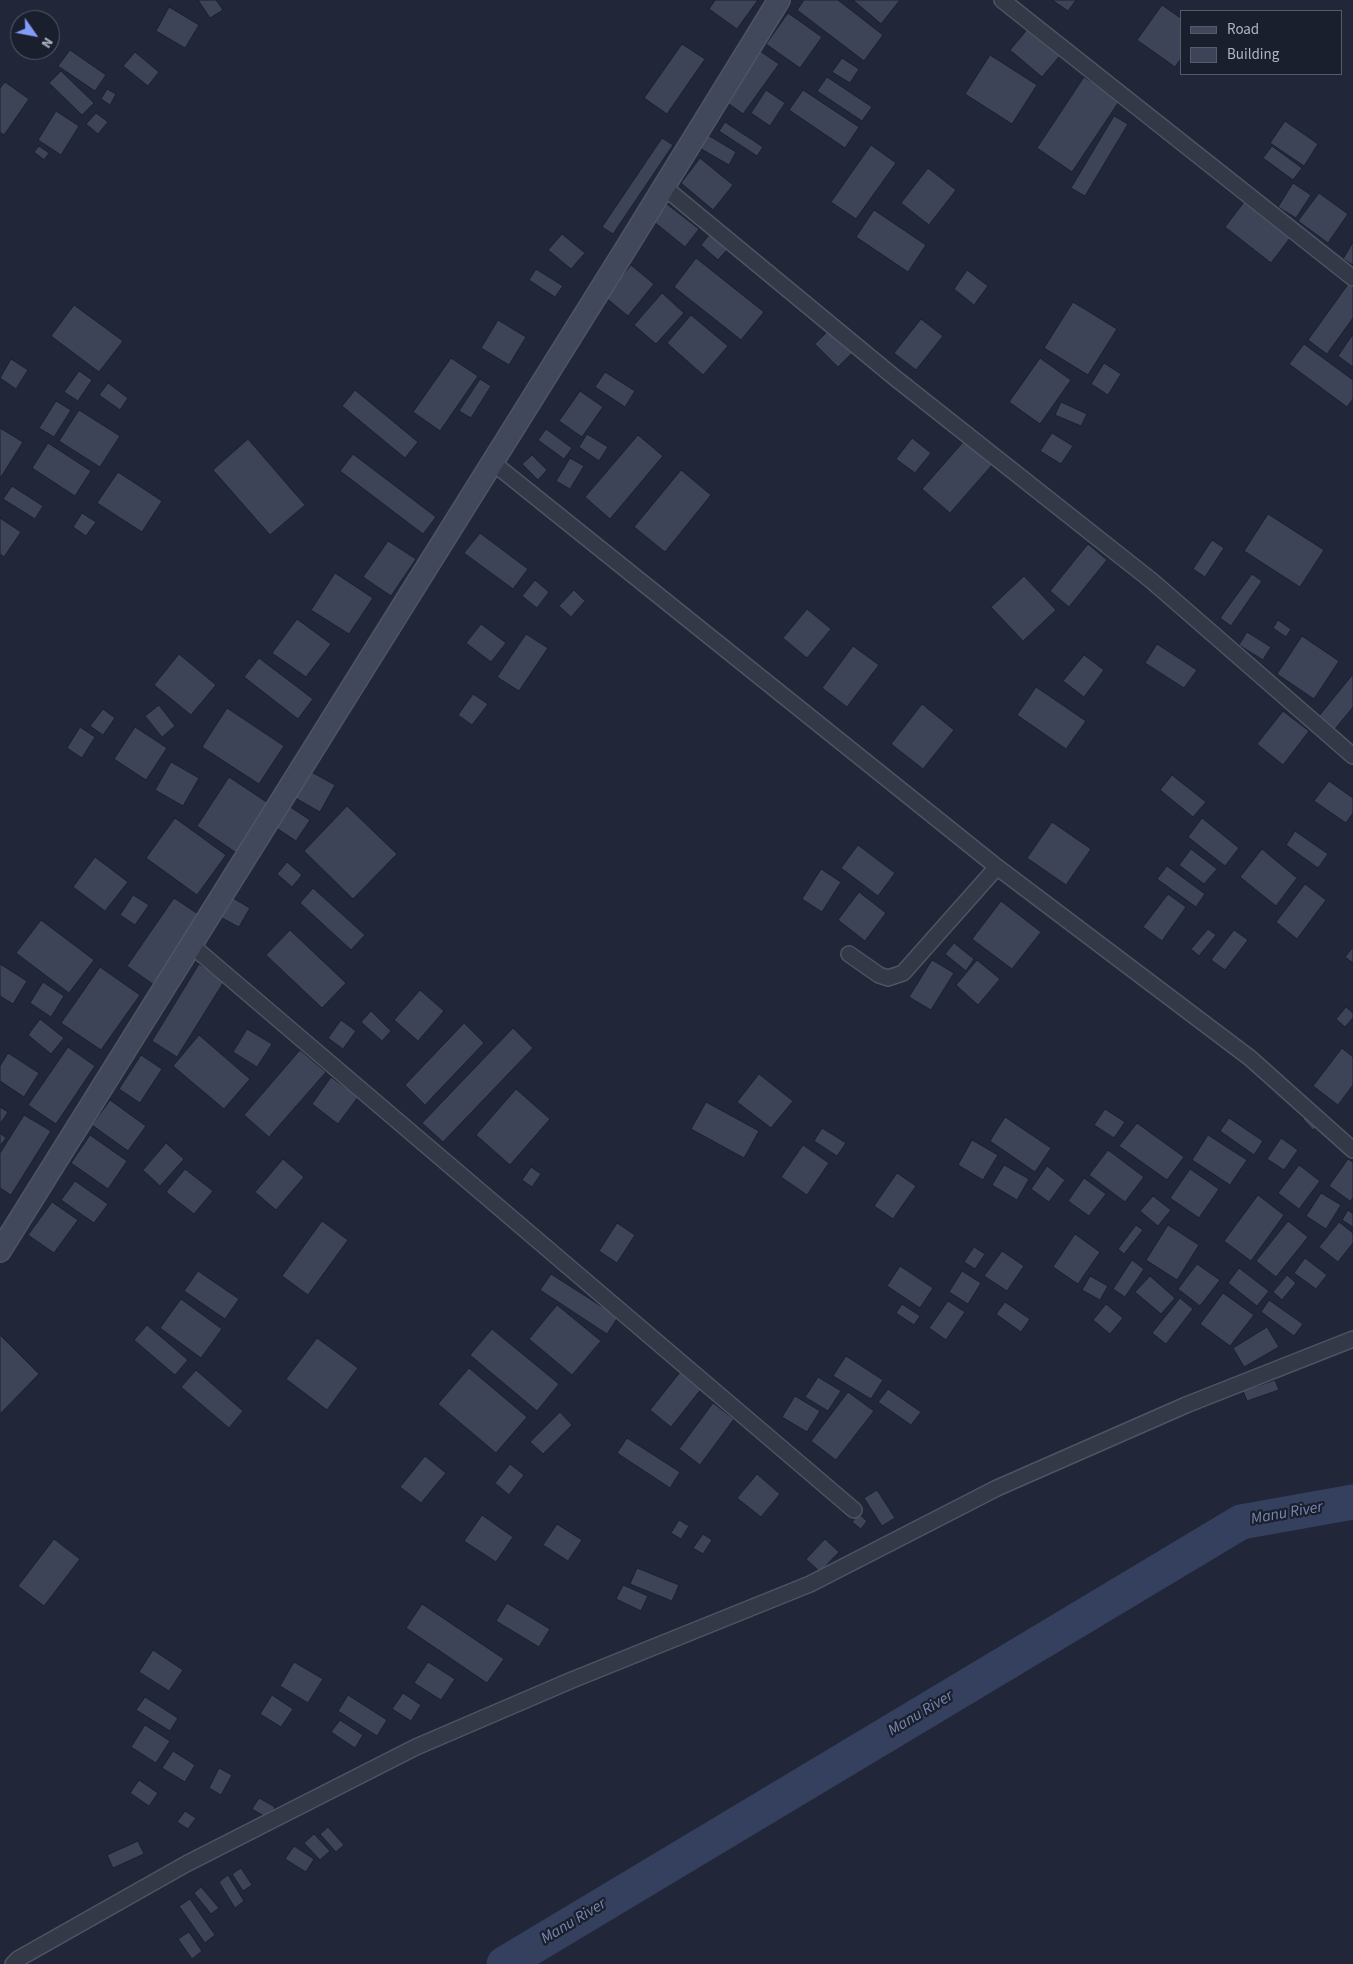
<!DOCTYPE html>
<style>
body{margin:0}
#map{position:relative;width:1353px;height:1964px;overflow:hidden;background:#212738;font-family:"Source Sans 3",sans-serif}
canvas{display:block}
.legend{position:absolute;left:1180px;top:10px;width:162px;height:65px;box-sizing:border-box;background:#1a1f2d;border:1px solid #565b6a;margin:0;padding:6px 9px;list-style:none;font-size:15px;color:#afb4c5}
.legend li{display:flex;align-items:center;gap:10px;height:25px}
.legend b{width:25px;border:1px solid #565b6a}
.north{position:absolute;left:10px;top:10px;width:50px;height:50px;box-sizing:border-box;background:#1a1f2d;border:1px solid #565b6a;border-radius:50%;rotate:123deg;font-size:14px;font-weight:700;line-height:20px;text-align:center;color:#afb4c5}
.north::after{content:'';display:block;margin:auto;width:18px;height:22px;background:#829cf7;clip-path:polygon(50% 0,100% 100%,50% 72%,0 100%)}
</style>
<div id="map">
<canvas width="1353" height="1964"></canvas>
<ul class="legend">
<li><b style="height:6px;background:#42485b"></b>Road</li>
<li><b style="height:14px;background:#3d4458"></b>Building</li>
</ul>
<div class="north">N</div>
</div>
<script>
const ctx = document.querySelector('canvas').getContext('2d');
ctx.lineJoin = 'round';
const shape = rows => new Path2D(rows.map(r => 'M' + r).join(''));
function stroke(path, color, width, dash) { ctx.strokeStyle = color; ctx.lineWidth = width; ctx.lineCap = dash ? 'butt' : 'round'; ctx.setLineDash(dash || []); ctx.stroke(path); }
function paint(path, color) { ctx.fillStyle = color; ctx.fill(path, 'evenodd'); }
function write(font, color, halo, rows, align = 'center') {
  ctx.font = font + ' "Source Sans 3",sans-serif'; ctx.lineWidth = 4.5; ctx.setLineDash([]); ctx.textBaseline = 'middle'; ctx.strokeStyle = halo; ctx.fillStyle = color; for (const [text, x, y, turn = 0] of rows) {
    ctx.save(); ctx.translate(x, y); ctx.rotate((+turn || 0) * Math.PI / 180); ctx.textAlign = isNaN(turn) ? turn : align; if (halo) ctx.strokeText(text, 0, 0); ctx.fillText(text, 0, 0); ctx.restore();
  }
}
stroke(shape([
 [504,1964,1241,1522,1353,1502]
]), '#35405f', 35);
const building = shape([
 [198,0,216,0,223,10,210,18,198,0],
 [715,0,758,0,737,29,709,9,715,0],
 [804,0,838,0,883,35,864,61,797,10,804,0],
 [853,0,900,0,881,24,853,0],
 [1052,0,1076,0,1068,11,1052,0],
 [1162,5,1182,19,1182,57,1175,67,1137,40,1162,5],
 [169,7,199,25,185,48,156,31,169,7],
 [788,13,822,37,800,68,766,44,788,13],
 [1031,25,1063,52,1042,77,1010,50,1031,25],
 [682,44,705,59,667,114,644,98,682,44],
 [70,50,106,75,95,91,58,66,70,50],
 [760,51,779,64,743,114,725,101,760,51],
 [135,52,159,72,148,86,123,66,135,52],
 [990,55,1037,85,1012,124,965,94,990,55],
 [842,58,859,69,850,83,832,72,842,58],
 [61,71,94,103,82,115,49,83,61,71],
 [827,77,872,107,862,121,817,91,827,77],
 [1084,77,1120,100,1072,172,1037,148,1084,77],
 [5,82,29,99,4,135,0,132,0,88,5,82],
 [107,89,116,94,110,105,101,99,107,89],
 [766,90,785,103,770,126,751,113,766,90],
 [803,90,859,127,845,148,789,110,803,90],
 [56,111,79,126,61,155,38,140,56,111],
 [96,113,108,122,98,134,86,124,96,113],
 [1114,116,1128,124,1085,196,1071,188,1114,116],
 [1285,121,1318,144,1304,166,1270,143,1285,121],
 [725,122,763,147,757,156,719,131,725,122],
 [706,134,736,152,729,165,698,147,706,134],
 [662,138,673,145,613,234,602,227,662,138],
 [871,145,896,163,856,219,831,202,871,145],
 [39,146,49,153,44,160,34,152,39,146],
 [1272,146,1302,168,1293,180,1263,158,1272,146],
 [700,158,733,185,713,210,681,183,700,158],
 [928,168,956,190,929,225,901,203,928,168],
 [1293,183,1311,195,1296,218,1278,207,1293,183],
 [1319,193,1348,214,1328,243,1298,221,1319,193],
 [1244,202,1290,238,1271,263,1225,227,1244,202],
 [667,204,699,229,685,247,653,221,667,204],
 [874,210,926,245,908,272,856,237,874,210],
 [714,229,732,244,718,260,701,245,714,229],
 [562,234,585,253,571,269,548,250,562,234],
 [1353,242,1353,265,1343,259,1353,242],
 [696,258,764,312,741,340,674,287,696,258],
 [631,265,654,284,628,316,605,297,631,265],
 [536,269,563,286,555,297,529,280,536,269],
 [967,270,988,286,974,305,954,289,967,270],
 [1349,283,1353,286,1353,318,1327,354,1308,340,1349,283],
 [662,293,684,313,656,344,634,325,662,293],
 [1073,302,1117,329,1088,375,1044,348,1073,302],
 [74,305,123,341,99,372,51,336,74,305],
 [691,315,728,346,703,375,667,343,691,315],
 [921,319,943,336,916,370,894,353,921,319],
 [498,320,526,337,509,365,481,348,498,320],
 [831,328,854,351,838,367,815,344,831,328],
 [1353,334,1353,367,1338,356,1353,334],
 [1304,344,1353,380,1353,399,1347,407,1289,364,1304,344],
 [451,358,478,376,440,431,413,412,451,358],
 [1040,358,1071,380,1040,424,1009,402,1040,358],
 [11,359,28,370,16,389,0,378,11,359],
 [1104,363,1121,374,1108,395,1091,384,1104,363],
 [79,371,92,380,78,401,64,392,79,371],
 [605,372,635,391,625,407,595,387,605,372],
 [480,379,491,386,471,418,459,411,480,379],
 [108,383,128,398,120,410,99,395,108,383],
 [355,390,418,442,405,458,342,406,355,390],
 [580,391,603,407,582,437,559,421,580,391],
 [56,401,71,410,54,437,39,428,56,401],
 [1061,402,1087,414,1081,426,1055,415,1061,402],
 [79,410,120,436,100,467,59,441,79,410],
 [0,428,23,442,1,477,0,477,0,428],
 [546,429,572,448,564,459,538,440,546,429],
 [1052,433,1073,446,1061,464,1040,451,1052,433],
 [587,434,608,447,599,461,579,447,587,434],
 [638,435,663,456,610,519,585,497,638,435],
 [912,438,931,453,915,473,896,459,912,438],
 [248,439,305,505,270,535,213,470,248,439],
 [964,441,992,465,950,513,922,489,964,441],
 [48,443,91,471,75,496,32,468,48,443],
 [353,454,436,517,423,534,340,471,353,454],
 [532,455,547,470,538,480,522,464,532,455],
 [570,458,584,466,570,489,556,481,570,458],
 [681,470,711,495,665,552,634,527,681,470],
 [118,472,162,501,142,532,97,503,118,472],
 [12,486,43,506,35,519,3,499,12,486],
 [82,513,96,522,86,536,73,527,82,513],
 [1268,514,1324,550,1300,587,1244,551,1268,514],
 [0,518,21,532,4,557,0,554,0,518],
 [480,533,528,569,513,589,464,553,480,533],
 [1212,540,1224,548,1205,577,1193,569,1212,540],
 [388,541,416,559,391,596,363,577,388,541],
 [1088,544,1107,560,1069,607,1050,591,1088,544],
 [335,573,373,598,349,634,311,610,335,573],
 [1252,574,1262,581,1231,626,1220,618,1252,574],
 [1024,576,1056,610,1023,641,991,607,1024,576],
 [535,580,549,592,537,608,522,596,535,580],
 [574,590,585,601,571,617,559,606,574,590],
 [807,609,831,629,807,658,783,638,807,609],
 [297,619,331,644,306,677,272,653,297,619],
 [1278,620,1291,629,1286,637,1273,628,1278,620],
 [481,624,506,643,491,662,466,643,481,624],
 [1247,632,1271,647,1263,660,1239,645,1247,632],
 [526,634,548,648,519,691,497,677,526,634],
 [1302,636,1339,661,1314,699,1277,674,1302,636],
 [1157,644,1197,670,1184,688,1145,663,1157,644],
 [853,646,879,665,847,707,822,688,853,646],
 [179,654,216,685,191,715,154,685,179,654],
 [1084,655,1104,670,1084,697,1063,681,1084,655],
 [259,658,313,699,298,719,244,677,259,658],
 [1353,674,1353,707,1335,729,1319,716,1353,674],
 [1036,687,1086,721,1066,749,1017,715,1036,687],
 [473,694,488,704,472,725,458,715,473,694],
 [922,704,954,730,923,769,891,744,922,704],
 [159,705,175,726,162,737,145,716,159,705],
 [227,708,284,746,259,784,202,747,227,708],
 [103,709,115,718,103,735,90,726,103,709],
 [1283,711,1309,731,1283,765,1257,744,1283,711],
 [80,727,95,737,82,758,67,748,80,727],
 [135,727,167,748,146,780,114,759,135,727],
 [171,762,199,778,183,806,155,790,171,762],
 [306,769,335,785,320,812,292,796,306,769],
 [1172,775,1206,802,1193,817,1160,790,1172,775],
 [229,777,271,805,238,854,197,826,229,777],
 [1329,781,1353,798,1353,813,1346,823,1314,801,1329,781],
 [289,806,310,820,296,841,275,827,289,806],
 [347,806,397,854,353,899,304,851,347,806],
 [175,818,226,855,197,895,146,858,175,818],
 [1202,818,1239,848,1225,866,1188,837,1202,818],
 [1052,822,1091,849,1066,885,1027,858,1052,822],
 [1295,831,1328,854,1318,868,1286,845,1295,831],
 [858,845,895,873,878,896,841,868,858,845],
 [1191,849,1217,869,1204,884,1179,865,1191,849],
 [1262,849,1297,878,1276,906,1240,877,1262,849],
 [95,857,128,882,105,911,73,887,95,857],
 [287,862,302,875,292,887,277,874,287,862],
 [1167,866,1205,894,1196,907,1157,879,1167,866],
 [821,869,841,882,822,912,802,899,821,869],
 [1305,884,1326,900,1297,939,1276,922,1305,884],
 [313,888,365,935,351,950,300,903,313,888],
 [859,892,886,913,865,941,838,920,859,892],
 [1168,894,1186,907,1162,941,1143,927,1168,894],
 [133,895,149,905,135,925,120,915,133,895],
 [231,897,250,908,239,927,220,917,231,897],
 [174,898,201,916,154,985,127,966,174,898],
 [1001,901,1041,932,1012,969,972,939,1001,901],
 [41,920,94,960,69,993,16,953,41,920],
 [1208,929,1216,935,1199,956,1191,949,1208,929],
 [290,930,346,983,322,1008,266,955,290,930],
 [1234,930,1248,940,1225,970,1211,960,1234,930],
 [954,943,974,959,966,971,945,954,954,943],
 [1353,947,1353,963,1345,957,1353,947],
 [932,960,954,973,931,1010,909,997,932,960],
 [977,960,1000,979,978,1005,956,985,977,960],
 [0,964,27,981,13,1004,0,996,0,964],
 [199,964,225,980,177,1057,152,1041,199,964],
 [100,967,140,995,101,1050,61,1023,100,967],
 [43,982,64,996,51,1017,30,1003,43,982],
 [420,990,444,1011,418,1041,394,1020,420,990],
 [1346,1007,1353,1013,1353,1018,1345,1027,1336,1019,1346,1007],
 [371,1011,391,1031,382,1041,361,1022,371,1011],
 [40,1019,64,1038,51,1054,28,1035,40,1019],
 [341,1020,356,1031,343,1049,328,1038,341,1020],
 [464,1023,484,1043,425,1105,405,1085,464,1023],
 [513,1028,533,1048,443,1142,422,1123,513,1028],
 [247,1029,272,1044,257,1067,233,1052,247,1029],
 [199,1035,250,1079,224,1109,173,1066,199,1035],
 [68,1047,95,1066,56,1124,28,1105,68,1047],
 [1342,1048,1353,1057,1353,1085,1338,1105,1313,1086,1342,1048],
 [300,1050,326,1072,269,1137,244,1115,300,1050],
 [8,1053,39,1073,24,1097,0,1081,0,1066,8,1053],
 [141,1055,162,1069,140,1103,119,1089,141,1055],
 [759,1074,793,1101,771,1128,737,1102,759,1074],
 [331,1077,358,1097,338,1124,312,1104,331,1077],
 [516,1089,550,1119,510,1165,476,1135,516,1089],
 [110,1100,146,1126,128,1151,92,1125,110,1100],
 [706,1102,759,1131,744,1158,691,1129,706,1102],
 [0,1107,8,1112,0,1124,0,1107],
 [1105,1109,1125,1122,1114,1138,1094,1125,1105,1109],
 [1309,1113,1319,1124,1313,1130,1303,1119,1309,1113],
 [24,1115,51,1131,11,1195,0,1188,0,1153,24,1115],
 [1005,1117,1051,1148,1035,1172,990,1141,1005,1117],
 [1229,1118,1263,1141,1254,1155,1220,1131,1229,1118],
 [1137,1123,1184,1157,1167,1180,1119,1146,1137,1123],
 [822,1128,846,1143,837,1156,814,1141,822,1128],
 [0,1133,6,1138,0,1146,0,1133],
 [90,1135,127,1161,108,1189,71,1163,90,1135],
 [1208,1135,1247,1160,1230,1185,1192,1160,1208,1135],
 [1281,1138,1298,1150,1284,1170,1267,1159,1281,1138],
 [972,1140,998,1155,983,1180,958,1165,972,1140],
 [166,1143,184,1159,160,1186,143,1170,166,1143],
 [803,1145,829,1163,807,1195,781,1177,803,1145],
 [1108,1150,1144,1177,1125,1202,1089,1175,1108,1150],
 [283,1159,304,1177,276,1210,255,1192,283,1159],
 [1348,1159,1353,1162,1353,1198,1350,1201,1329,1186,1348,1159],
 [1004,1165,1029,1179,1017,1200,992,1185,1004,1165],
 [1299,1165,1320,1181,1299,1209,1278,1193,1299,1165],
 [1047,1166,1065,1180,1049,1202,1031,1189,1047,1166],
 [531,1167,541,1174,532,1187,522,1180,531,1167],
 [185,1169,213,1191,194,1214,166,1192,185,1169],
 [1190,1169,1219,1189,1199,1218,1170,1198,1190,1169],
 [897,1173,916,1186,893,1219,874,1206,897,1173],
 [1084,1178,1106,1194,1089,1216,1068,1201,1084,1178],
 [75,1181,108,1204,94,1223,61,1200,75,1181],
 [1321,1193,1341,1205,1326,1229,1306,1216,1321,1193],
 [1258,1195,1284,1215,1251,1261,1224,1241,1258,1195],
 [1153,1196,1171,1210,1158,1226,1140,1211,1153,1196],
 [52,1202,78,1220,54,1253,28,1235,52,1202],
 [1348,1210,1353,1214,1353,1227,1342,1220,1348,1210],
 [322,1221,348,1240,308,1295,282,1276,322,1221],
 [1288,1221,1308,1237,1276,1277,1256,1261,1288,1221],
 [1339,1222,1353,1233,1353,1243,1338,1262,1319,1247,1339,1222],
 [617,1223,635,1235,617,1263,599,1251,617,1223],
 [1136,1225,1143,1230,1124,1254,1118,1249,1136,1225],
 [1168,1225,1199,1245,1177,1280,1146,1260,1168,1225],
 [1075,1234,1100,1252,1078,1284,1053,1267,1075,1234],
 [974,1247,985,1254,975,1269,964,1262,974,1247],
 [1002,1251,1024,1266,1007,1291,984,1276,1002,1251],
 [1305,1258,1327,1275,1316,1289,1294,1273,1305,1258],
 [1132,1260,1144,1269,1125,1297,1113,1289,1132,1260],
 [1197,1264,1220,1280,1200,1306,1178,1289,1197,1264],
 [900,1266,933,1288,920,1308,887,1286,900,1266],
 [1239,1268,1269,1291,1257,1306,1228,1283,1239,1268],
 [198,1271,239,1299,225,1319,184,1291,198,1271],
 [962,1271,981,1283,968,1304,949,1292,962,1271],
 [551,1274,618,1317,607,1334,540,1290,551,1274],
 [1287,1275,1296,1283,1282,1300,1273,1292,1287,1275],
 [1090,1276,1108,1286,1100,1300,1082,1290,1090,1276],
 [1150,1276,1175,1298,1161,1314,1135,1292,1150,1276],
 [1223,1293,1254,1315,1230,1346,1200,1324,1223,1293],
 [1180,1298,1193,1309,1166,1344,1152,1333,1180,1298],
 [181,1299,222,1329,201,1358,160,1328,181,1299],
 [1269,1300,1303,1324,1294,1336,1261,1312,1269,1300],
 [948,1301,965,1312,946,1340,929,1328,948,1301],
 [1005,1302,1030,1319,1021,1332,996,1314,1005,1302],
 [902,1304,920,1316,914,1325,896,1313,902,1304],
 [1106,1304,1123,1318,1110,1334,1093,1320,1106,1304],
 [557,1305,601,1341,572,1375,529,1339,557,1305],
 [147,1325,188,1360,175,1375,134,1340,147,1325],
 [1267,1327,1279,1347,1244,1367,1233,1348,1267,1327],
 [492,1329,559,1384,537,1411,470,1355,492,1329],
 [0,1335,39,1374,0,1414,0,1335],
 [317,1338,358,1368,327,1410,286,1379,317,1338],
 [846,1356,883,1380,871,1399,833,1376,846,1356],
 [469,1368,527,1417,496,1453,438,1404,469,1368],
 [196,1370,243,1411,229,1428,181,1387,196,1370],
 [681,1371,702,1388,671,1427,650,1410,681,1371],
 [818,1377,841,1391,828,1411,805,1397,818,1377],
 [1275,1380,1279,1390,1247,1401,1243,1391,1275,1380],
 [888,1389,921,1412,911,1425,878,1402,888,1389],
 [848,1392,874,1411,836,1460,811,1441,848,1392],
 [795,1396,820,1411,807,1432,782,1417,795,1396],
 [713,1403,734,1419,700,1465,679,1449,713,1403],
 [560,1412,572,1425,543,1454,530,1442,560,1412],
 [627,1438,680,1472,670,1488,617,1453,627,1438],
 [425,1456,446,1473,421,1503,400,1487,425,1456],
 [510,1464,524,1475,509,1495,495,1483,510,1464],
 [757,1474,780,1494,761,1517,737,1498,757,1474],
 [877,1490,895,1518,882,1526,864,1498,877,1490],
 [859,1514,867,1521,861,1529,852,1522,859,1514],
 [482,1515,513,1537,496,1562,464,1541,482,1515],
 [679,1520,689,1526,681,1539,671,1533,679,1520],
 [557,1524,582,1540,568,1561,543,1545,557,1524],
 [703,1534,712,1540,703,1554,693,1548,703,1534],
 [54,1539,80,1559,44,1606,18,1586,54,1539],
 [825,1539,839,1552,820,1572,806,1559,825,1539],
 [637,1568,679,1585,672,1601,630,1584,637,1568],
 [623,1585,648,1596,641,1611,616,1599,623,1585],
 [507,1603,550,1629,539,1647,496,1621,507,1603],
 [422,1604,504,1659,487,1683,406,1628,422,1604],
 [153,1650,183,1670,169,1691,139,1672,153,1650],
 [294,1662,323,1679,308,1703,280,1686,294,1662],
 [428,1662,455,1679,441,1700,414,1683,428,1662],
 [403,1693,421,1705,411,1721,392,1709,403,1693],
 [272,1695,293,1709,281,1727,260,1714,272,1695],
 [348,1695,387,1720,377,1736,338,1711,348,1695],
 [145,1697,178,1718,170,1731,136,1710,145,1697],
 [340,1720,363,1735,355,1748,331,1732,340,1720],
 [145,1725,170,1741,156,1763,131,1747,145,1725],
 [173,1751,195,1765,185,1782,162,1768,173,1751],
 [219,1768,232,1775,221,1795,209,1788,219,1768],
 [139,1780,158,1793,149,1806,130,1793,139,1780],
 [259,1798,275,1807,269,1819,252,1809,259,1798],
 [185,1811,196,1818,188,1829,177,1822,185,1811],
 [328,1827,344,1845,336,1852,320,1834,328,1827],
 [314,1834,330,1851,320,1860,304,1843,314,1834],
 [138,1841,144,1854,113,1868,107,1855,138,1841],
 [294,1846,314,1859,306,1872,285,1859,294,1846],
 [241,1868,252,1885,243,1891,232,1874,241,1868],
 [228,1875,244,1901,235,1908,219,1882,228,1875],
 [201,1887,219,1908,211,1914,194,1893,201,1887],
 [190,1899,215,1935,205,1943,179,1906,190,1899],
 [189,1932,202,1951,192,1959,178,1939,189,1932]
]);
paint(building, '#3d4458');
stroke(building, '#1c212f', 1);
const minor = shape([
 [1002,0,1353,278],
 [664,187,894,377,1152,581,1353,756],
 [492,462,997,867,1250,1058,1353,1150],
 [190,944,854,1510],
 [849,954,879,975,888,978,903,973,997,867],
 [13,1964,18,1959,186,1864,416,1747,572,1680,810,1584,997,1488,1186,1405,1353,1339]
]);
const secondary = shape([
 [0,1251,625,250,779,0]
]);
stroke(minor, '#4f5463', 18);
stroke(secondary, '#4f5463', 24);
stroke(minor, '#343948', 15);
stroke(secondary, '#42485b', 21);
write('italic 16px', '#7786ad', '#1a1f2d', [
 ["Manu River",1287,1514,-10],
 ["Manu River",921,1714,-31],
 ["Manu River",574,1922,-31]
]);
</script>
